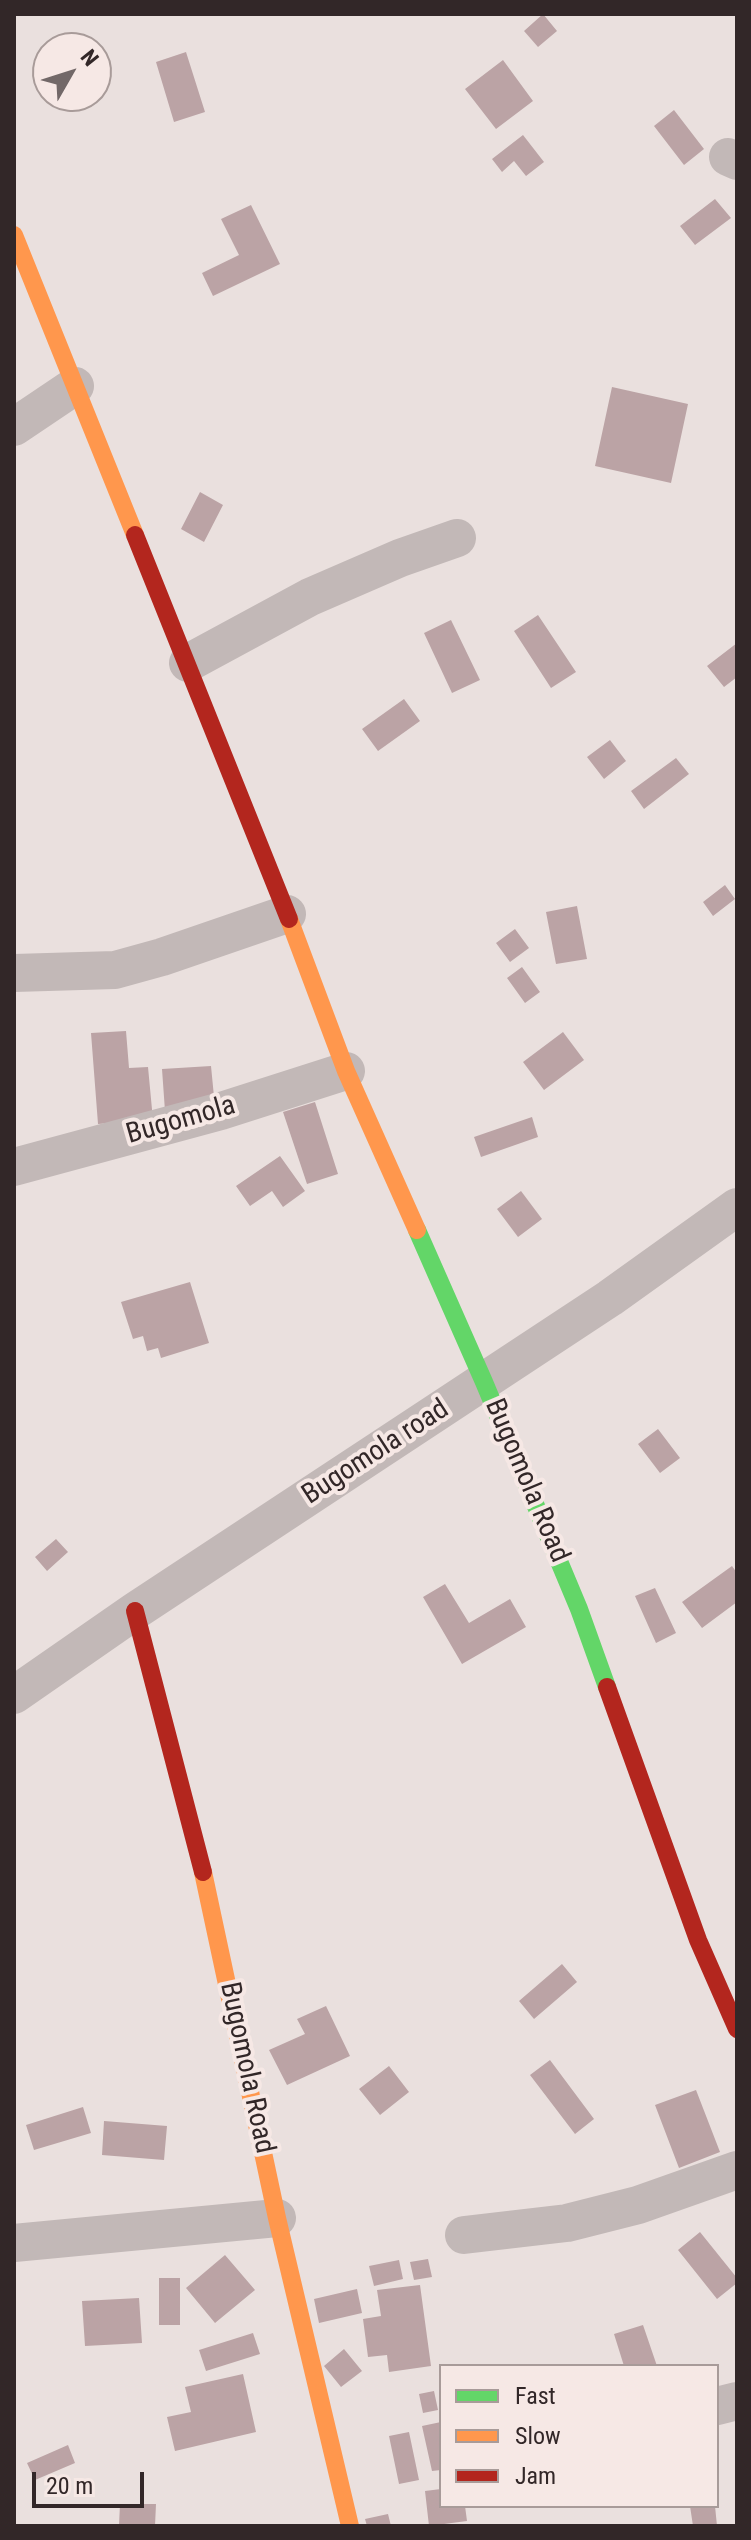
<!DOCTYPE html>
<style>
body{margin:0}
#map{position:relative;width:751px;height:2540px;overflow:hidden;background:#eae0de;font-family:"Roboto Condensed",sans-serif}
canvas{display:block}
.frame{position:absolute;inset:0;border:16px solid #322728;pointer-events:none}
.legend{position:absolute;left:439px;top:2364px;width:280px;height:144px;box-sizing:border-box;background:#f6e8e5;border:2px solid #a89b99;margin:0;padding:10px 14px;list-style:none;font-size:24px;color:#322728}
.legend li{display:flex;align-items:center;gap:16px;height:40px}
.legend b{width:40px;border:2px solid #a89b99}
.north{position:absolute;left:32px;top:32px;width:80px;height:80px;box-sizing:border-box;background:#f6e8e5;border:2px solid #a89b99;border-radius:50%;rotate:51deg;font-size:22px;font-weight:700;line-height:32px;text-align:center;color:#322728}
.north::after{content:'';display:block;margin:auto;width:28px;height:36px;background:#726868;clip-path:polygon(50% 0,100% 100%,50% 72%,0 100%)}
.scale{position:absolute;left:32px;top:2472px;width:112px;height:36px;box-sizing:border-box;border:4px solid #322728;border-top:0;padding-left:10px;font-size:24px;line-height:28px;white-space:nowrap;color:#322728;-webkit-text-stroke:6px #f6e8e5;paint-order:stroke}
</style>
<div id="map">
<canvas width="751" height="2540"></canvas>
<div class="frame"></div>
<ul class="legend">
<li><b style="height:10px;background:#63d668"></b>Fast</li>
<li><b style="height:10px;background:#ff974d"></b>Slow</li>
<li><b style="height:10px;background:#b3261e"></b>Jam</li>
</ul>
<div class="north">N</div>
<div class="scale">20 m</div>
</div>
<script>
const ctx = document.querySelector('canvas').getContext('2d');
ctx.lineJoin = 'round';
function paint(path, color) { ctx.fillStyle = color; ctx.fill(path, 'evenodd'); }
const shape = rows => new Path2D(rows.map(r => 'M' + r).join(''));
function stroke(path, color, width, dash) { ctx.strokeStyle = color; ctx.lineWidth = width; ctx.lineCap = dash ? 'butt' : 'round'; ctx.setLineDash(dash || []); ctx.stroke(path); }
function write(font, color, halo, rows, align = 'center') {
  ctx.font = font + ' "Roboto Condensed",sans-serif'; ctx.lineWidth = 8; ctx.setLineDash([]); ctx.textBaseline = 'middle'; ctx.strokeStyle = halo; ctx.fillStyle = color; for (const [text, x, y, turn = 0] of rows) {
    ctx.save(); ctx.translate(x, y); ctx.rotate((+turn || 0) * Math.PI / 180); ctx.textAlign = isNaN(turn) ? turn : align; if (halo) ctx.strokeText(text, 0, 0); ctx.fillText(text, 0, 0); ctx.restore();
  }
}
paint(shape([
 [543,14,557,31,538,47,524,31],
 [186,52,205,112,174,122,156,62],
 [503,60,533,101,496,129,465,89],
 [674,110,704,149,684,165,654,126],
 [523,135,544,162,526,176,514,161,502,172,492,159],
 [715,199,731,218,695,245,680,226],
 [251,205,280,264,213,296,202,273,239,255,221,219],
 [612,387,688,404,671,483,595,466],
 [200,492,223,505,204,542,181,529],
 [538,615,576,672,551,688,514,631],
 [451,620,480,680,452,693,424,633],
 [737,643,737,677,724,687,707,666],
 [404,699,420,721,378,751,362,729],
 [610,740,626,761,604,779,587,757],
 [676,758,689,774,644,809,631,791],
 [725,885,735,899,713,916,703,902],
 [577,906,587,959,556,964,546,912],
 [515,929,529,948,510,962,496,943],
 [522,967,540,992,525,1003,507,978],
 [126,1031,129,1068,148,1067,153,1120,98,1124,91,1033],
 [563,1032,584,1060,544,1090,523,1062],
 [211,1066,215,1107,165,1111,162,1069],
 [315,1102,338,1174,307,1184,283,1112],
 [532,1117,538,1137,481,1157,474,1137],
 [280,1156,305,1191,283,1207,272,1191,250,1206,236,1186],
 [521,1191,542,1219,518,1237,497,1209],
 [190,1282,209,1343,161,1358,158,1348,147,1351,143,1336,133,1339,121,1302],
 [658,1429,680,1458,660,1473,638,1444],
 [56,1539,68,1552,47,1571,35,1557],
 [732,1566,737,1573,737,1602,702,1628,682,1602],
 [445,1584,469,1623,510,1599,526,1627,462,1664,423,1597],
 [655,1588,676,1633,656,1643,635,1596],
 [562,1964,577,1982,534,2019,519,2001],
 [326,2006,350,2056,287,2085,269,2050,305,2034,297,2019],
 [550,2060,594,2119,575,2134,530,2075],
 [389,2066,409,2092,380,2115,359,2089],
 [696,2090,720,2152,679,2168,655,2105],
 [83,2107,91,2133,34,2150,26,2125],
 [104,2121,167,2126,164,2160,102,2155],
 [700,2232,737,2278,737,2283,717,2299,678,2250],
 [225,2255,255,2290,215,2323,186,2288],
 [428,2259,432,2277,414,2280,410,2262],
 [399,2260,403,2279,374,2286,369,2266],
 [159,2278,180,2278,180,2325,159,2325],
 [420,2285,431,2366,389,2372,387,2355,368,2357,363,2319,381,2316,377,2290],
 [357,2289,362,2313,319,2323,314,2299],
 [139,2298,142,2343,85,2346,82,2301],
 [643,2325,657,2366,624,2366,614,2334],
 [253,2333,260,2354,206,2371,199,2350],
 [344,2349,362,2371,341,2387,324,2366],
 [243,2374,256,2432,175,2451,167,2417,191,2412,185,2387],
 [434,2391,438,2410,423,2413,419,2394],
 [441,2422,441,2470,432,2471,422,2426],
 [409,2432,419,2480,399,2484,389,2436],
 [68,2445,75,2463,35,2480,27,2463],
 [441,2489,441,2506,465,2506,467,2521,429,2526,425,2491],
 [120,2504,156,2504,155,2526,119,2526],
 [690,2506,715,2506,717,2526,693,2526],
 [388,2514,391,2526,367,2526,365,2519]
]), '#bba3a5');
stroke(shape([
 [728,157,737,161],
 [14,427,75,386],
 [188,663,310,597,400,558,457,538],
 [14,973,115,970,162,957,287,914],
 [14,1167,221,1111,346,1071],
 [14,1695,135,1611,610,1298,737,1207],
 [464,2235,567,2223,638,2205,737,2170],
 [14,2243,277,2218],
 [717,2406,737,2401]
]), '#c2b8b7', 38);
stroke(shape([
 [417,1230,484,1382,579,1609,607,1687]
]), '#63d668', 18);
stroke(shape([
 [14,235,135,535],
 [289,919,346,1071,417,1230],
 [203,1872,277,2218,350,2526]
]), '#ff974d', 18);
stroke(shape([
 [135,535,289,919],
 [135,1611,203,1872],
 [607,1687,698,1940,737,2029]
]), '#b3261e', 18);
write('28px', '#322728', '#f6e8e5', [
 ["Bugomola",181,1121,-16],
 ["Bugomola road",376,1453,-33],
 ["Bugomola Road",526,1481,67],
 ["Bugomola Road",246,2068,78]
]);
</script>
